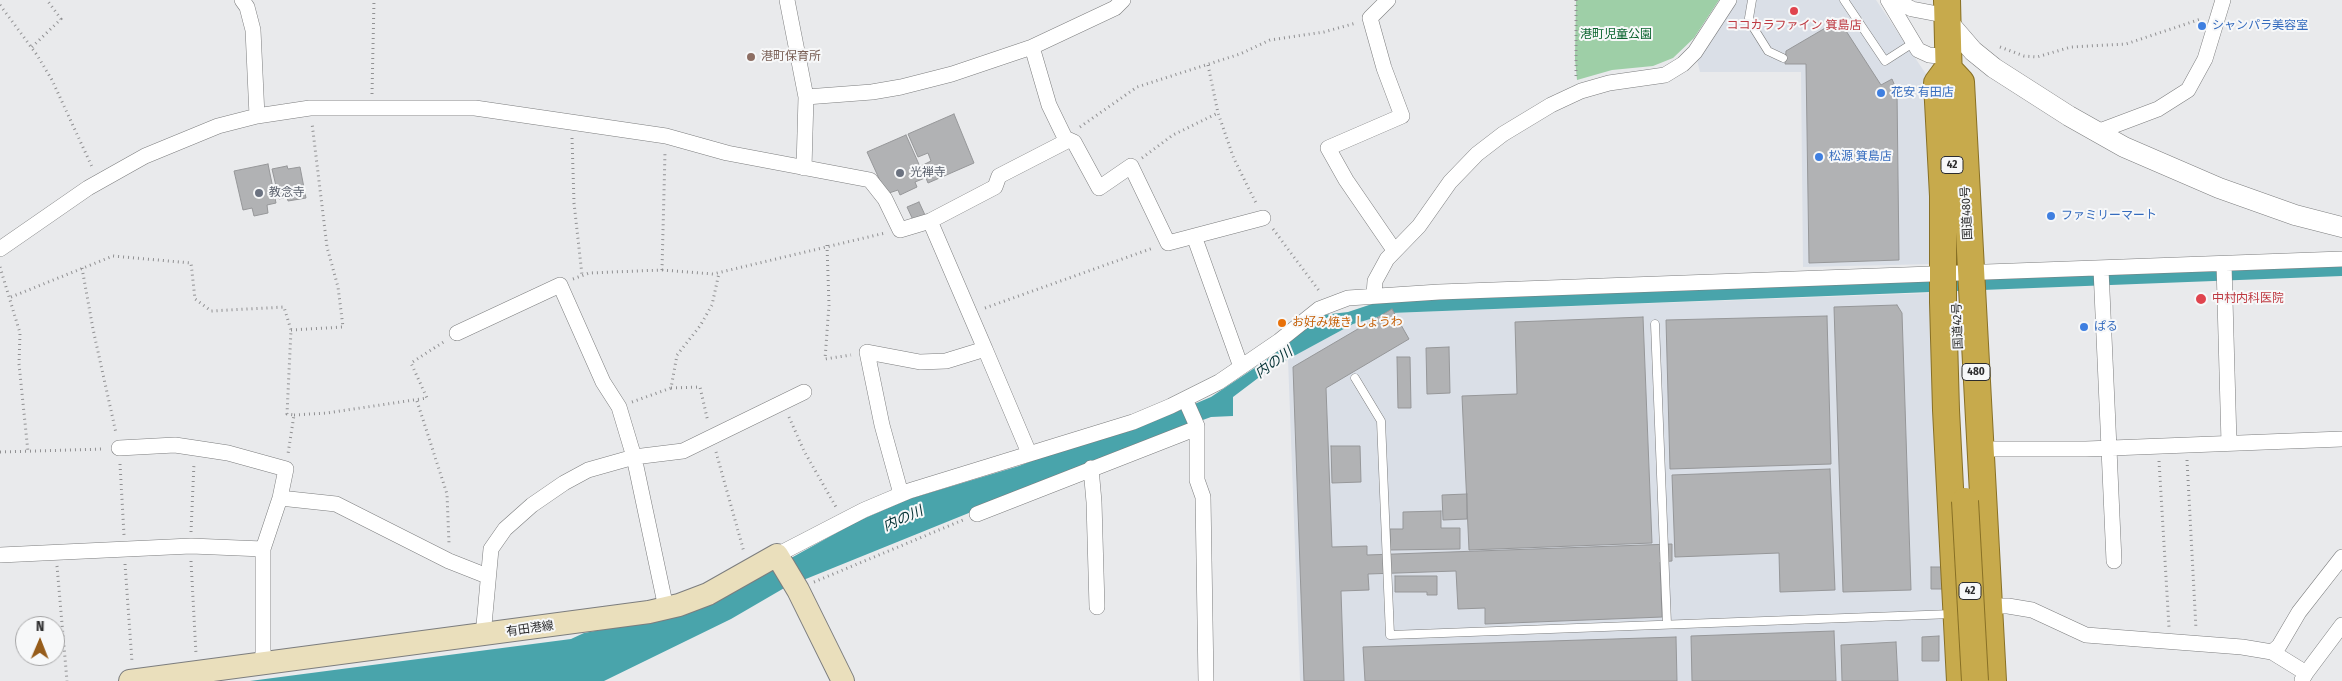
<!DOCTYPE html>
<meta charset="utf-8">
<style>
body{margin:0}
#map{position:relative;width:2342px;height:681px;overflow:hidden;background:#e9eaec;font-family:"Fira Sans Condensed",sans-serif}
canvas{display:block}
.north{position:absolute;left:15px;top:616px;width:50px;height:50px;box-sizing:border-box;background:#f7f8f9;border:1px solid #a6a6a7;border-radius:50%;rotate:1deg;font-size:14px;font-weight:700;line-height:20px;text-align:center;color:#2c2c2d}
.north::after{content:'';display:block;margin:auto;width:18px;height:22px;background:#965c1a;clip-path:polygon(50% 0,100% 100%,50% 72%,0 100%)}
</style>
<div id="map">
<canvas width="2342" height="681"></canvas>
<div class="north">N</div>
</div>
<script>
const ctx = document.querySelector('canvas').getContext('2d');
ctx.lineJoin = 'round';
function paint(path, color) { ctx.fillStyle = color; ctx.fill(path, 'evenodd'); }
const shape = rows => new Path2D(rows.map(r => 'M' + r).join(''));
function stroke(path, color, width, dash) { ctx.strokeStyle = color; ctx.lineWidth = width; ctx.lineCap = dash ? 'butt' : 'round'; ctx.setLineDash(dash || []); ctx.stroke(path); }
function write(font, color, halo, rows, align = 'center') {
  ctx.font = font + ' "Fira Sans Condensed","Noto Sans JP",sans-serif'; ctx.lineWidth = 4; ctx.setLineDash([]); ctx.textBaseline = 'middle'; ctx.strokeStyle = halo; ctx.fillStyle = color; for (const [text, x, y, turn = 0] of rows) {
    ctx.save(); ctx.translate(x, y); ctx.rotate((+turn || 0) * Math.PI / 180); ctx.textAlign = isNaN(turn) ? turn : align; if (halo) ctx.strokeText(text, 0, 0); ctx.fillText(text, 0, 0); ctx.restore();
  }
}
paint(shape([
 [1729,0,1876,0,1930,80,1934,264,1803,267,1801,72,1700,72,1695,52],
 [1931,293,1950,681,1300,681,1288,359,1353,324,1391,313]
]), '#dadfe7');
paint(shape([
 [1576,0,1719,0,1694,38,1673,58,1653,66,1612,70,1577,80,1575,59]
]), '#9ecfa7');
paint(shape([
 [2342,266,2342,276,1391,313,1353,324,1270,369,1233,397,1233,416,1211,417,1159,436,786,587,731,619,604,681,250,681,571,639,584,633,660,619,746,583,856,522,909,499,1019,466,1054,452,1133,430,1211,397,1265,361,1323,315,1348,312,1384,300]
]), '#49a4ab');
const building = shape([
 [1839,20,1881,85,1892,79,1897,91,1899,260,1809,263,1806,64,1785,64,1786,51,1839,20],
 [954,114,974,163,928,183,921,166,931,161,928,153,918,157,908,134,954,114],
 [906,135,925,178,915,182,917,187,900,195,898,190,886,194,867,152,906,135],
 [268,164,276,203,267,205,268,213,254,216,252,208,243,210,234,171,268,164],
 [287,166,288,169,300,167,306,198,288,201,287,197,279,199,272,169,287,166],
 [919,202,925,215,913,220,907,207,919,202],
 [1897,305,1902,313,1911,590,1843,592,1834,307,1897,305],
 [1392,309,1409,339,1326,388,1332,547,1367,546,1367,555,1672,544,1672,561,1660,562,1662,617,1485,624,1485,608,1458,609,1456,571,1368,574,1369,590,1341,591,1344,681,1304,681,1293,367,1392,309],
 [1827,316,1831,464,1670,469,1666,320,1827,316],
 [1643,317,1652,543,1469,550,1462,396,1517,394,1515,322,1643,317],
 [1449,347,1450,393,1427,394,1426,348,1449,347],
 [1397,357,1410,357,1411,408,1398,408,1397,357],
 [1331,446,1360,446,1361,482,1332,483,1331,446],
 [1830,469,1835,590,1780,592,1779,553,1675,557,1672,475,1830,469],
 [1467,494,1467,519,1443,520,1442,495,1467,494],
 [1441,511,1441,528,1460,528,1460,549,1390,550,1390,529,1403,529,1403,512,1441,511],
 [1931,567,1944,567,1944,589,1931,589,1931,567],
 [1395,576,1437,576,1437,595,1427,595,1427,592,1395,592,1395,576],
 [1834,631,1836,681,1692,681,1691,636,1834,631],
 [1939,636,1939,661,1922,661,1922,637,1939,636],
 [1676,637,1677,681,1365,681,1363,647,1676,637],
 [1896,642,1898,681,1842,681,1841,645,1896,642]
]);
paint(building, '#b1b2b4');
stroke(building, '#969799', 1);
const service = shape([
 [1752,0,1749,18,1753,27,1768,51,1783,58],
 [1844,0,1885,61,1913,43],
 [1655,324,1667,624],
 [1355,378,1381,421,1390,635,1952,614]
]);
const minor = shape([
 [242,0,247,7,253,30,257,116],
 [787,0,806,97,872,92,901,87,952,74,1032,47],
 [1123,0,1115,8,1032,47,1049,105,1065,138,1074,142,1099,188,1131,166,1168,243,1263,218],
 [1388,0,1370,18,1384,68,1402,116,1328,148,1346,180,1394,250],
 [1888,0,1918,50,1929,55,1948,57],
 [1895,0,1912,9,1938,14,1948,22],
 [2097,132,2158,109,2188,90,2205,59,2223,0],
 [804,168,806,97],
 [930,221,985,349],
 [1194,236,1241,367],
 [0,249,88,188,145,156,218,126,257,116,310,108,475,108,666,136,727,153,870,180,885,199,900,230,930,221,995,187,999,176,1067,141],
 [2224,264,2229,443],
 [2101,269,2114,561],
 [1374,295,1375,281,1387,259,1419,226,1450,182,1477,154,1503,134,1551,105,1581,91,1609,83,1665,75,1683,64,1695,52,1729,0],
 [457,333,560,285,603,382,619,407,634,457,666,608],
 [1185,399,1197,426,1197,480,1203,497,1206,681],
 [119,448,175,445,195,448,228,453,286,469,280,498,263,549,263,665],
 [1980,449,2086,449,2342,439],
 [1091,468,1094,502,1097,607],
 [901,494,882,425,867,352,920,362,946,361,985,349,1029,453],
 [280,498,336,504,449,561,487,576],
 [977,514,1197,428],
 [0,555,191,546,263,549],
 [777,555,864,510,909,491,1133,422,1171,406,1219,382,1279,341,1319,309,1348,298,1439,292,2342,259],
 [1988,606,2008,606,2032,610,2086,635,2242,647,2272,652,2279,646,2299,612,2342,557],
 [483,636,491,549,505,529,532,505,564,483,588,470,634,457,683,451,804,392],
 [2272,652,2306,673,2302,680],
 [2306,673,2342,625]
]);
const tertiary = shape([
 [1948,22,1973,51,1994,68,2069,116,2124,147,2219,188,2295,215,2342,227]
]);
const secondary = shape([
 [130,681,649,612,679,605,708,594,777,555,798,590,843,681]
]);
const trunk = shape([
 [1947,0,1949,84],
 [1960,681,1946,410,1943,302,1943,196,1937,83,1948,68,1961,82,1993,681]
]);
stroke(service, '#7c7d7e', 9);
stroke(minor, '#7c7d7e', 16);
stroke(tertiary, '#7c7d7e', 21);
stroke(secondary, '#7c7d7e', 24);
stroke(trunk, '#887025', 28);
stroke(shape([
 [1576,0,1576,77],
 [0,5,37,55,52,80,93,169],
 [32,47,61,19,47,0],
 [2000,47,2024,56,2037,57,2071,47,2126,44,2201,19],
 [1208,65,1218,113,1234,159,1257,205],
 [372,94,374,0],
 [1080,127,1137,87,1240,54,1270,40,1324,32,1356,23],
 [572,138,574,203,582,275],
 [1142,158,1173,135,1218,113],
 [1273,229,1320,292],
 [827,245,829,305,825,359,851,355],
 [0,267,20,333,19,364,28,452],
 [82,268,93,329,116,433],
 [662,270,713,274,885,233],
 [573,279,589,273,662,270,665,152],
 [11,297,113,256,191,263,195,299,211,311,284,307,291,330,287,414,294,415,288,454],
 [985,308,1153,248],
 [291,330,343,327,338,287,327,247,312,123],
 [671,388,700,387,708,422],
 [417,401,447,494,449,543],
 [632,402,671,388,677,355,700,326,712,305,719,273],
 [294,415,327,413,427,398,411,363,445,341],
 [789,417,804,451,836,507],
 [0,452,104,449],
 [716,452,744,552],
 [2187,460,2196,629],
 [2159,461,2169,627],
 [120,464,124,535],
 [191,532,194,463],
 [191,561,196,654],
 [125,564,132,662],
 [57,566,67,681],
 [814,582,963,520]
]), '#909092', 3, [1, 4]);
stroke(service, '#fff', 8);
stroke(minor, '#fff', 15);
stroke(tertiary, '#fff', 20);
stroke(secondary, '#eadfbc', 22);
stroke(trunk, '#c7aa4c', 26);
const trunkBridge = shape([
 [1965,501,1975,681]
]);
stroke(trunkBridge, '#887025', 28, []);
stroke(trunkBridge, '#c7aa4c', 26);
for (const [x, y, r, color] of [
 [1794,11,5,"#e0444e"],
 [2202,26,5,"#3f7fe0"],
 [751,57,5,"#8d6e63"],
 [1881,93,5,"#3f7fe0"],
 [1819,157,5,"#3f7fe0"],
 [900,173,5,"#6b7280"],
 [259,193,5,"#6b7280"],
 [2051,216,5,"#3f7fe0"],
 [2201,299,6,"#e0444e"],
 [1282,323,5,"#e8710a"],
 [2084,327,5,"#3f7fe0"]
]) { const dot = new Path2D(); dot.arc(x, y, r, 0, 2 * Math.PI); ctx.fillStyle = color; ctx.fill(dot); stroke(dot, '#f7f8f9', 2); }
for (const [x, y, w] of [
 [1952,165,22],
 [1976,372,28],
 [1970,591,22]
]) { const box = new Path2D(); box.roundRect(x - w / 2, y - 8.5, w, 17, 4); ctx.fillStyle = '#f7f8f9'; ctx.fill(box); stroke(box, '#2c2c2d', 1); }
write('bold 11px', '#2c2c2d', null, [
 ["42",1952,165],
 ["480",1976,372],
 ["42",1970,591]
]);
write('12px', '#be3a42', '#f7f8f9', [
 ["ココカラファイン 箕島店",1794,26],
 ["中村内科医院",2212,299,"left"]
]);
write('12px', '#366cbe', '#f7f8f9', [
 ["シャンパラ美容室",2212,26],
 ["花安 有田店",1891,93],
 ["松源 箕島店",1829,157],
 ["ファミリーマート",2061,216],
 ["ぱる",2094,327]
], 'left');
write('12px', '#09632d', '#f7f8f9', [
 ["港町児童公園",1616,35]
]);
write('12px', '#785e54', '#f7f8f9', [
 ["港町保育所",761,57]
], 'left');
write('12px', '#5b616d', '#f7f8f9', [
 ["光禅寺",910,173],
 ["教念寺",269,193]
], 'left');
write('12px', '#2c2c2d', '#f7f8f9', [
 ["国道480号",1967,213,-93],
 ["国道42号",1958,326,-92],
 ["有田港線",530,629,-8]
]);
write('12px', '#c56008', '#f7f8f9', [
 ["お好み焼き しょうわ",1292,323]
], 'left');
write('italic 14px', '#023033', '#f7f8f9', [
 ["内の川",1274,363,-36],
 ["内の川",903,519,-24]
]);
</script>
